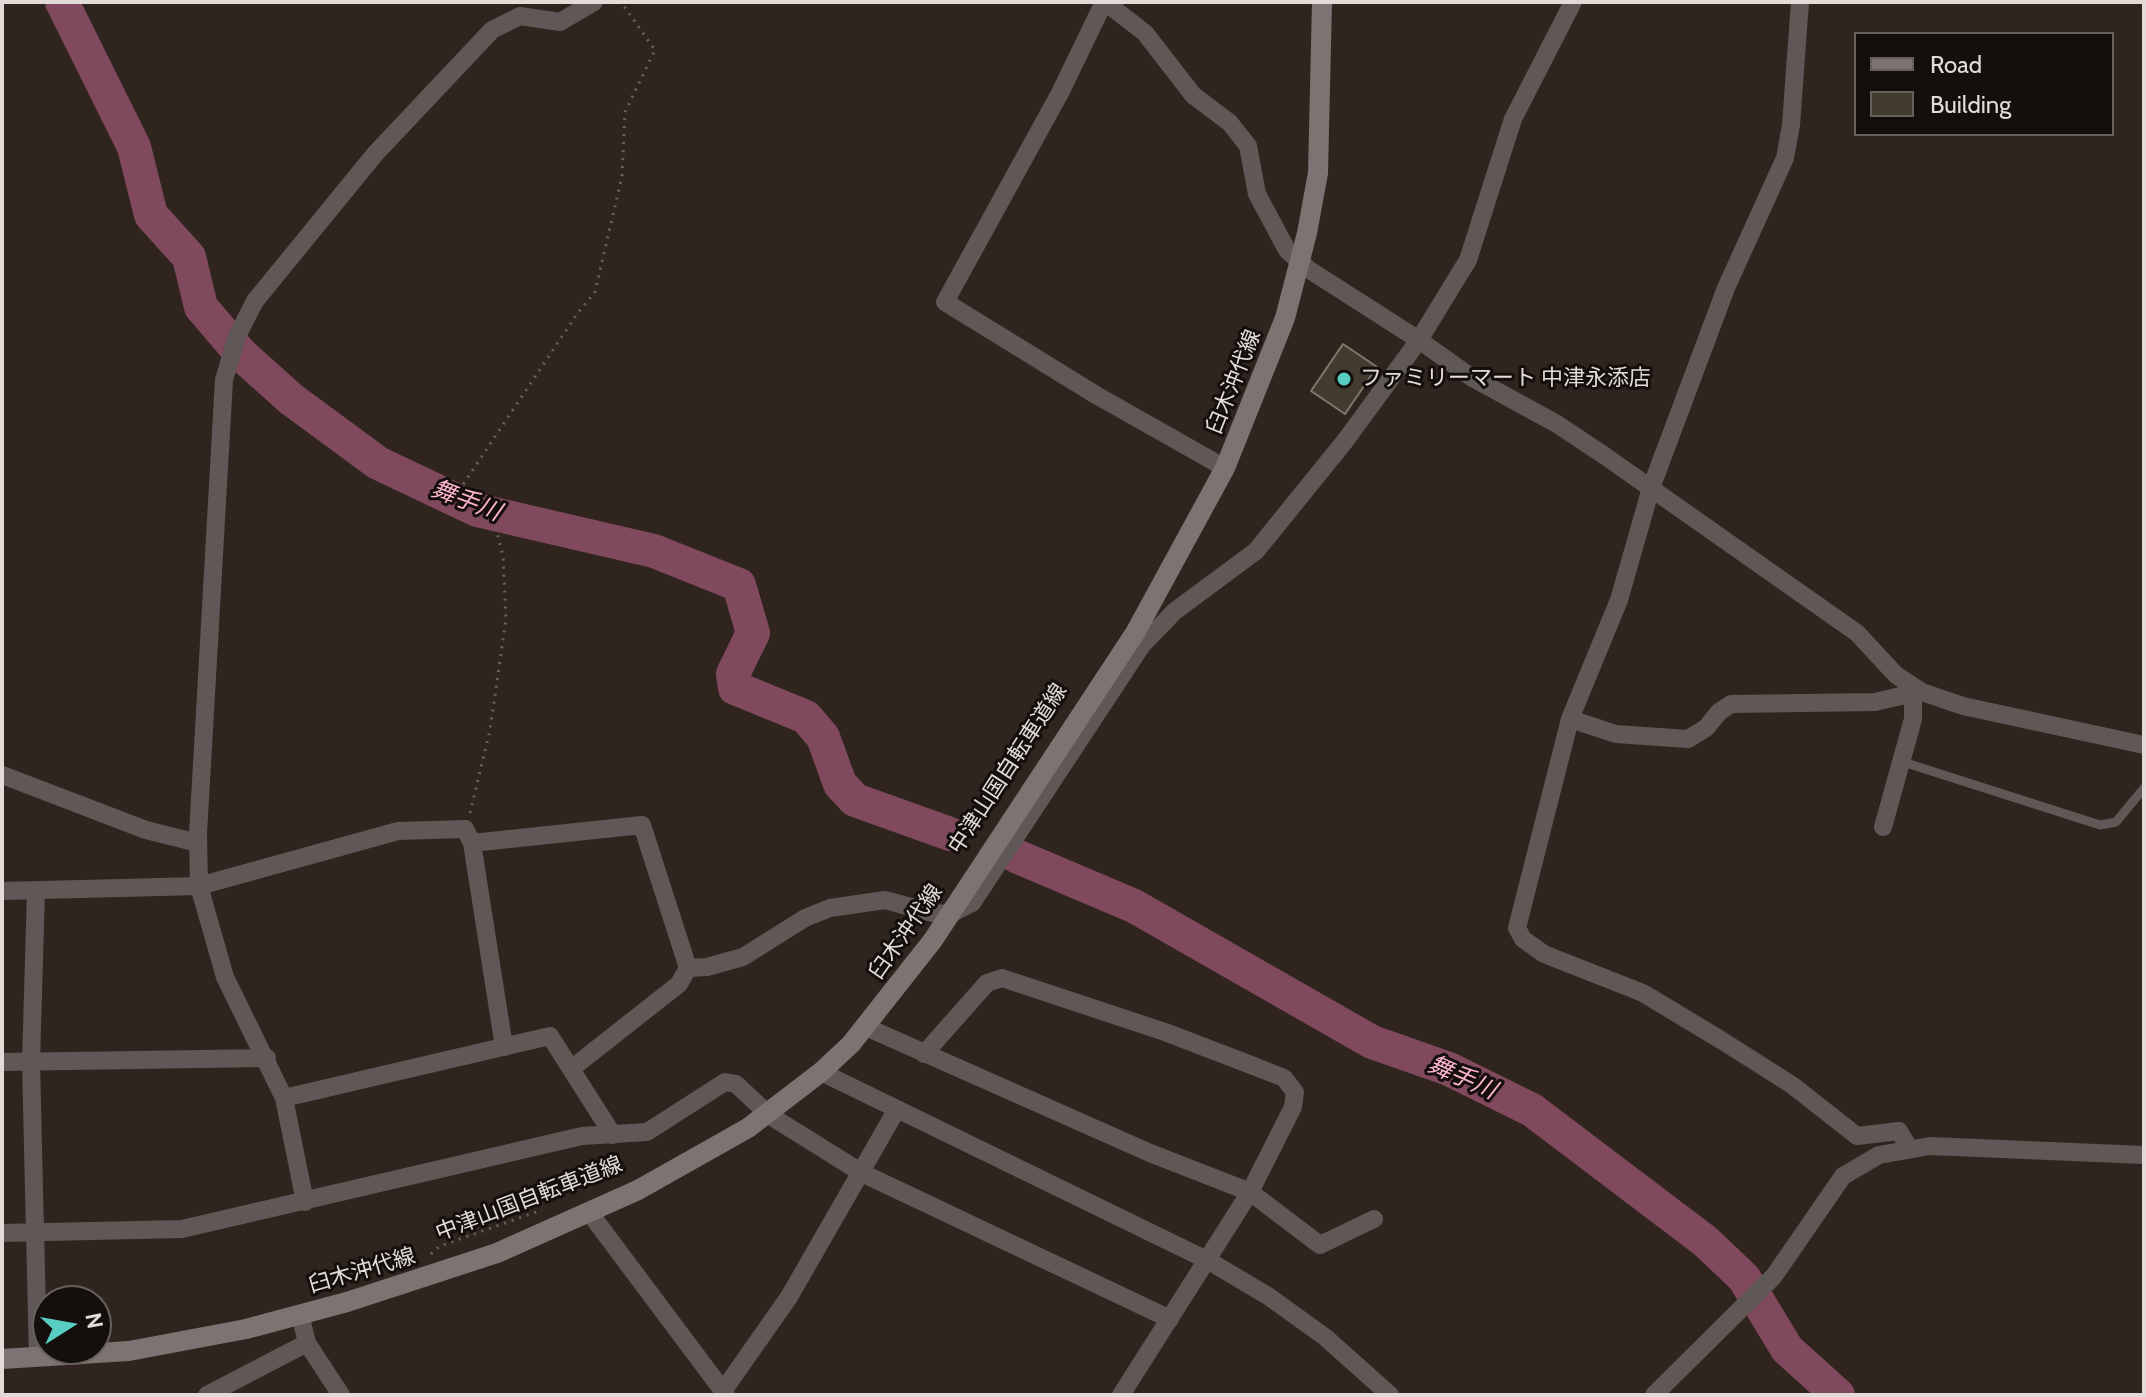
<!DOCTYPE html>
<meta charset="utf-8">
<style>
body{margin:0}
#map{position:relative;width:2146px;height:1397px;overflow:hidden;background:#30251e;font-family:Cabin,sans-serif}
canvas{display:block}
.frame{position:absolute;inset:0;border:4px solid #e3dbd7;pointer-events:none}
.legend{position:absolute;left:1854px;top:32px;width:260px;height:104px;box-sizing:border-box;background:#140f0c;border:2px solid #67615d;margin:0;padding:10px 14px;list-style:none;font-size:24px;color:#e3dbd7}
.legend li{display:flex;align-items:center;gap:16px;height:40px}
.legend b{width:40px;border:2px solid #67615d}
.north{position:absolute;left:32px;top:1285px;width:80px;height:80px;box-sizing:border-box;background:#140f0c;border:2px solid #67615d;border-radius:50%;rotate:79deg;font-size:22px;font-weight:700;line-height:32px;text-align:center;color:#e3dbd7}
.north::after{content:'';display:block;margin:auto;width:28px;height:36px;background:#57cec1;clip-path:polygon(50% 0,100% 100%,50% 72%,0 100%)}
</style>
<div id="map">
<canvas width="2146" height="1397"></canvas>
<div class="frame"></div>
<ul class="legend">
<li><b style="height:10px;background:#7e7372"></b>Road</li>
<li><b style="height:22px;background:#423b30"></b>Building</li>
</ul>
<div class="north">N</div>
</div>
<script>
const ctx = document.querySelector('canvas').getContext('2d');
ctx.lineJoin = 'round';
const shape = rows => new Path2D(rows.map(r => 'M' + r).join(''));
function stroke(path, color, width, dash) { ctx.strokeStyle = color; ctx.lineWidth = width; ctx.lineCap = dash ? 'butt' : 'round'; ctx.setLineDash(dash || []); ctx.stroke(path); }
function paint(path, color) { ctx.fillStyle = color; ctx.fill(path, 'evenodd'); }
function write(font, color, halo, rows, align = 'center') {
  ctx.font = font + ' Cabin,"Noto Sans JP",sans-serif'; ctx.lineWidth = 6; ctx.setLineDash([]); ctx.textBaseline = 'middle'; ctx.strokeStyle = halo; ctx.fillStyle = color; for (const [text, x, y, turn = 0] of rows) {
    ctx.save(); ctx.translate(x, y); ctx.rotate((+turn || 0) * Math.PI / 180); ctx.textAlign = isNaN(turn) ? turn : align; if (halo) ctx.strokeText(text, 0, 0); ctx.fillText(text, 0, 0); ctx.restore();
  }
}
stroke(shape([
 [62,2,134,147,151,215,189,257,201,307,242,355,291,399,378,463,477,510,654,551,739,585,753,633,733,674,735,688,806,717,823,737,840,784,855,800,950,834],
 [1016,856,1134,906,1372,1042,1449,1069,1532,1110,1705,1241,1744,1278,1787,1349,1838,1395]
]), '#81495e', 34);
const building = shape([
 [1343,344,1377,367,1345,414,1311,391,1343,344]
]);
paint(building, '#423b30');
stroke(building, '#80786c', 2);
stroke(shape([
 [470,813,490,730,506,619,503,556,491,509,456,495,577,314,595,292,622,176,625,112,655,50,621,2],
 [431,1254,440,1246,542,1210]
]), '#6b615b', 3, [2, 6]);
stroke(shape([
 [1903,762,2100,825,2116,822,2144,788]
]), '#5f5857', 9);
stroke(shape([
 [1104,2,1060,93,945,302,1096,395,1225,468],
 [1105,2,1145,33,1193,95,1230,123,1248,146,1257,194,1287,250,1308,269,1419,340,1471,377,1557,424,1605,456,1857,633,1896,675,1922,692,1963,706,2144,745],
 [1800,2,1791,125,1785,158,1726,288,1651,488,1619,600,1570,719,1517,928,1523,939,1544,954,1643,993,1721,1040,1792,1085,1857,1136,1899,1131,1909,1148],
 [1570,719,1616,734,1688,739,1706,728,1719,712,1731,704,1875,702,1901,696,1913,687,1913,719,1883,827],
 [2,775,146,830,198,843],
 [472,843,642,825,688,968,679,984,571,1069],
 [2,891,199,886,398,831,465,829,472,843,504,1047],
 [36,891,31,1062,38,1357],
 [688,968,707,967,743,957,805,918,830,908,885,900,933,913,950,914,972,903,1142,645,1175,611,1256,551,1345,441,1419,340,1468,260,1513,119,1573,2],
 [866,1027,1150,1153,1250,1192,1320,1245,1374,1219],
 [924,1054,987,983,1002,978,1165,1032,1251,1065,1284,1078,1295,1092,1293,1107,1250,1192,1121,1395],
 [2,1062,267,1058],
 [821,1072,1209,1261,1268,1296,1325,1337,1390,1395],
 [284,1098,550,1036,613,1135],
 [305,1202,284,1098,225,977,199,886,198,834,224,380,237,336,255,301,375,154,492,30,520,16,560,22,594,2],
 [589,1212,726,1395],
 [2,1233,182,1229,582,1136,647,1132,725,1082,736,1084,769,1115,862,1173,1170,1319],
 [300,1314,307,1343,341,1395],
 [723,1391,789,1297,897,1109],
 [207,1395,307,1343],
 [1654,1395,1774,1276,1843,1176,1879,1155,1930,1146,2144,1155]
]), '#5f5857', 18);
stroke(shape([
 [2,1359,129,1351,246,1329,347,1302,497,1253,638,1190,748,1128,821,1072,851,1044,933,940,1135,633,1225,468,1285,318,1307,233,1318,173,1322,2]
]), '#7e7372', 20);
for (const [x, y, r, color] of [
 [1344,379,8,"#57cec1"]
]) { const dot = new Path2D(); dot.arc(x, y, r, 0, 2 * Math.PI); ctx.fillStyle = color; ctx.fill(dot); stroke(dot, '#140f0c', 3); }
write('22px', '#e3dbd7', '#140f0c', [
 ["ファミリーマート 中津永添店",1360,379]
], 'left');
write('22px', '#e3dbd7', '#140f0c', [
 ["臼木沖代線",1234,382,-68],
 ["中津山国自転車道線",1008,769,-57],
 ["臼木沖代線",906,932,-55],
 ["中津山国自転車道線",529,1199,-21],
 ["臼木沖代線",362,1271,-16]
]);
write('italic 24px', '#feb6ce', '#140f0c', [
 ["舞手川",466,501,21],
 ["舞手川",1462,1078,24]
]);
</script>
